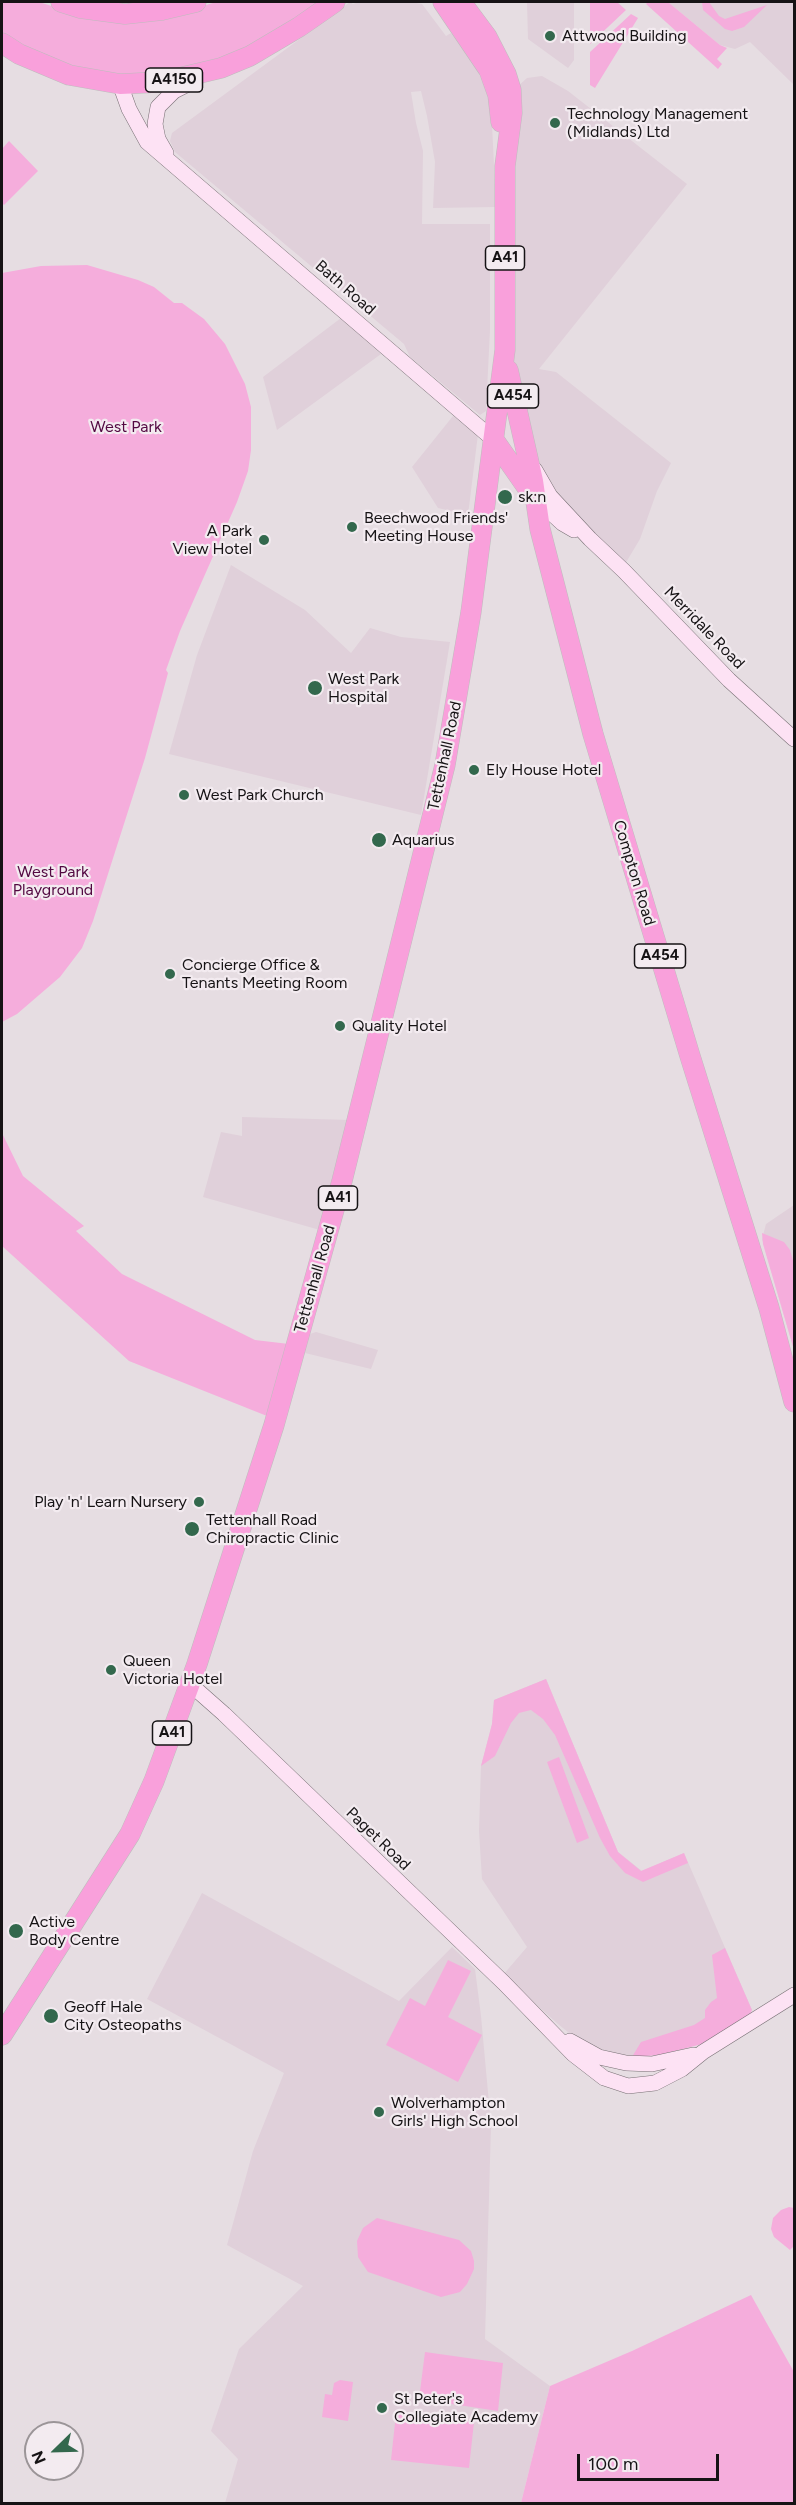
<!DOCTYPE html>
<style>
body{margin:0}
#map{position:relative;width:796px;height:2505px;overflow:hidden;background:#e6dde2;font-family:Figtree,sans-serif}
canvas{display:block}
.frame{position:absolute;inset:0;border:3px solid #161315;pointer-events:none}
.north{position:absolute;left:24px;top:2421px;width:60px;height:60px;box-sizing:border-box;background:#f3ebf0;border:2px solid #9b9598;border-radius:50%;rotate:247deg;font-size:16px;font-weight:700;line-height:24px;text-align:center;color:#161315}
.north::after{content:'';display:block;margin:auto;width:21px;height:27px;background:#33684d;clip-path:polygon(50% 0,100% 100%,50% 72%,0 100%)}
.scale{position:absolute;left:577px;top:2454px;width:142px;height:27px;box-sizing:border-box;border:3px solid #161315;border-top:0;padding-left:8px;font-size:18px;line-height:21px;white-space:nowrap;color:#161315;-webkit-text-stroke:4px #f3ebf0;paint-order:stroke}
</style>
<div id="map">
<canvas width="796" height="2505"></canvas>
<div class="frame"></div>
<div class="north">N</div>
<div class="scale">100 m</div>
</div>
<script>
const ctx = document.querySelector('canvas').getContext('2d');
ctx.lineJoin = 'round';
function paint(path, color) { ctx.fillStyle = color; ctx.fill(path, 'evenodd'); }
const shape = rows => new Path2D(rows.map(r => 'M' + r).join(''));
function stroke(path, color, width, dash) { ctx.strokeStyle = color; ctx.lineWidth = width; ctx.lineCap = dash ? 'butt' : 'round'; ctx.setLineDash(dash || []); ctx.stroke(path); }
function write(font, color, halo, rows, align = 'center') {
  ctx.font = font + ' Figtree,sans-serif'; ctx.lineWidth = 4.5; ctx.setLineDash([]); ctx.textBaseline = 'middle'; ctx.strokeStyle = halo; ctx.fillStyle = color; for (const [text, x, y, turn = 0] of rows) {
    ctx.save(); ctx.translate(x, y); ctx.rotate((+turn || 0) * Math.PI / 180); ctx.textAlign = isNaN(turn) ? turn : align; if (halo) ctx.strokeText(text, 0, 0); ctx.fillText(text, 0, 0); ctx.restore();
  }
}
paint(shape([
 [350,2,353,4,359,2,410,2,422,4,446,36,451,33,474,61,491,104,496,207,433,208,435,162,427,116,421,91,411,92,416,123,423,151,422,224,490,224,490,330,486,411,480,415,410,357,404,344,175,152,170,141,172,133],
 [527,2,574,2,574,60,568,68,528,39],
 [668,2,794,2,794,85,750,42,735,49,720,45],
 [542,76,568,91,687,184,539,369,556,372,671,463,657,491,640,539,625,564,560,502,541,471,512,361,514,164,517,87,527,78],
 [341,318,381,354,277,430,263,377],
 [453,416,478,434,468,515,438,508,412,467],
 [231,565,305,610,351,653,370,628,401,637,450,642,421,815,169,754,197,655],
 [242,1117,351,1120,320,1230,203,1197,221,1132,242,1136],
 [794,1205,794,1350,762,1239,766,1224],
 [316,1332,378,1350,371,1369,305,1353,310,1334],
 [546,1679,618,1852,642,1871,684,1853,752,2010,632,2057,604,2050,579,2041,558,2024,503,1975,527,1947,482,1879,479,1831,481,1766,492,1724,494,1700],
 [202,1893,399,2001,452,1947,475,1969,481,2016,491,2125,485,2339,550,2386,521,2503,225,2503,238,2459,211,2431,239,2349,303,2286,227,2245,253,2151,284,2073,147,1999]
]), '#e0d0da');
paint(shape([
 [2,2,39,2,83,16,168,17,216,2,320,2,249,47,222,59,135,78,72,68,18,43,2,32],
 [590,2,617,2,626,10,590,44],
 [648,2,668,2,720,45,727,48,717,59,722,64,718,69,646,4],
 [702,2,709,2,719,16,725,19,767,5,744,27,732,31,725,29,703,10],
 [631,14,638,18,595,88,590,85,590,52],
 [9,141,38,171,4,205,2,203,2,149],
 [87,265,138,280,154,287,174,303,182,303,204,319,225,344,245,384,251,407,251,450,248,471,237,502,180,631,166,670,168,673,145,758,93,921,82,948,60,977,17,1014,2,1022,2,273,41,266],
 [2,1133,23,1176,84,1226,76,1231,122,1274,255,1340,289,1344,267,1416,129,1361,2,1246],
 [762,1233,784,1242,790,1250,794,1264,794,1350,763,1244],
 [546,1679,618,1852,641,1871,684,1853,688,1863,643,1882,625,1873,610,1856,600,1838,555,1735,543,1719,531,1710,519,1713,511,1723,495,1756,481,1766,492,1724,494,1700],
 [559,1757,589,1838,577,1843,547,1762],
 [725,1948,752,2010,749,2017,702,2044,660,2055,632,2057,641,2042,694,2025,705,2018,705,2010,711,2002,717,1998,712,1955],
 [448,1960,471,1971,448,2017,482,2035,458,2082,386,2045,410,1998,425,2006],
 [789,2207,794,2208,794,2246,790,2250,774,2237,771,2229,773,2218,781,2210],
 [377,2218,459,2240,471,2251,474,2261,474,2269,467,2284,460,2292,441,2297,368,2272,358,2257,357,2241,363,2228],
 [751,2295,794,2372,794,2503,521,2503,550,2386,632,2351],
 [425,2352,503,2363,498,2411,419,2399],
 [340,2380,353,2382,348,2421,322,2417,325,2394,332,2395,334,2383],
 [396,2414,474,2422,469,2468,391,2460]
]), '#f5addc');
const secondary = shape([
 [120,84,129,109,147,142,494,440],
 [166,153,158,139,155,124,158,107,174,91,196,80],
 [535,470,550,496,590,539,624,571,729,680,794,739],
 [535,498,562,523,574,530],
 [190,1684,224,1714,504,1983,573,2054,604,2078,628,2086,655,2083,682,2069,703,2052,794,1995],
 [570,2041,599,2057,626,2063,652,2064,693,2055]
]);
const highway = shape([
 [61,2,80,8,125,14,162,10,196,2],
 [443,2,489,70,498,95,501,122],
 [2,43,19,54,69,75,120,84,162,82,221,68,250,56,299,27,335,2],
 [508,370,533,481,540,529,593,734,690,1056,769,1308,794,1402],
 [494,440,531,493],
 [2,2035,130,1834,154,1781,197,1664,274,1425,342,1181,445,765,471,612,505,350,505,166,512,113,511,90,506,74,487,37,461,2]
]);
stroke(secondary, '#777074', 16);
stroke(highway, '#bebdbd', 21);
stroke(secondary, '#fde2f4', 15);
stroke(highway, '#f9a0db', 20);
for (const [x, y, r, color] of [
 [550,36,6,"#33684d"],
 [555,123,6,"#33684d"],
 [505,497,8,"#33684d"],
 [352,527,6,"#33684d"],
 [264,540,6,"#33684d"],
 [315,688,8,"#33684d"],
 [474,770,6,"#33684d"],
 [184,795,6,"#33684d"],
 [379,840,8,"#33684d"],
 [170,974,6,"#33684d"],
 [340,1026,6,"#33684d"],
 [199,1502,6,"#33684d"],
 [192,1529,8,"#33684d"],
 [111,1670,6,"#33684d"],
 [16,1931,8,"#33684d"],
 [51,2016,8,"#33684d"],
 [379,2112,6,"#33684d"],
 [382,2408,6,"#33684d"]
]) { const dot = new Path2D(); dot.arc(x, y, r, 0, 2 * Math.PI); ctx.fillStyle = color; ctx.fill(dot); stroke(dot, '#f3ebf0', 2); }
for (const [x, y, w] of [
 [174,80,57],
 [505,258,39],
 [513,396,51],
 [660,956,51],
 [338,1198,39],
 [172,1733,39]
]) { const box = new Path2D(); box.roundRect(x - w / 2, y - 12, w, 24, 4.5); ctx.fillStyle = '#f3ebf0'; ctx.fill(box); stroke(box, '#161315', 1.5); }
write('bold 15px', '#161315', null, [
 ["A4150",174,80],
 ["A41",505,258],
 ["A454",513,396],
 ["A454",660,956],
 ["A41",338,1198],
 ["A41",172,1733]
]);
write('16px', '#161315', '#f3ebf0', [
 ["Attwood Building",562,36],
 ["Technology Management",567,114],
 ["(Midlands) Ltd",567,132],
 ["sk:n",518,497],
 ["Beechwood Friends'",364,518],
 ["Meeting House",364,536],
 ["A Park",252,531,"right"],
 ["View Hotel",252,549,"right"],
 ["West Park",328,679],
 ["Hospital",328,697],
 ["Ely House Hotel",486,770],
 ["West Park Church",196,795],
 ["Aquarius",392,840],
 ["Concierge Office &",182,965],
 ["Tenants Meeting Room",182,983],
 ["Quality Hotel",352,1026],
 ["Play 'n' Learn Nursery",187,1502,"right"],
 ["Tettenhall Road",206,1520],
 ["Chiropractic Clinic",206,1538],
 ["Queen",123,1661],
 ["Victoria Hotel",123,1679],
 ["Active",29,1922],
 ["Body Centre",29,1940],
 ["Geoff Hale",64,2007],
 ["City Osteopaths",64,2025],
 ["Wolverhampton",391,2103],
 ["Girls' High School",391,2121],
 ["St Peter's",394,2399],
 ["Collegiate Academy",394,2417]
], 'left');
write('16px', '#161315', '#f3ebf0', [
 ["Bath Road",345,288,41],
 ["Merridale Road",704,628,46],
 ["Tettenhall Road",445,756,-78],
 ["Compton Road",634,873,73],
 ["Tettenhall Road",315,1279,-74],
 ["Paget Road",378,1839,44]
]);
write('16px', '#530942', '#f3ebf0', [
 ["West Park",126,427],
 ["West Park",53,872],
 ["Playground",53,890]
]);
</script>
